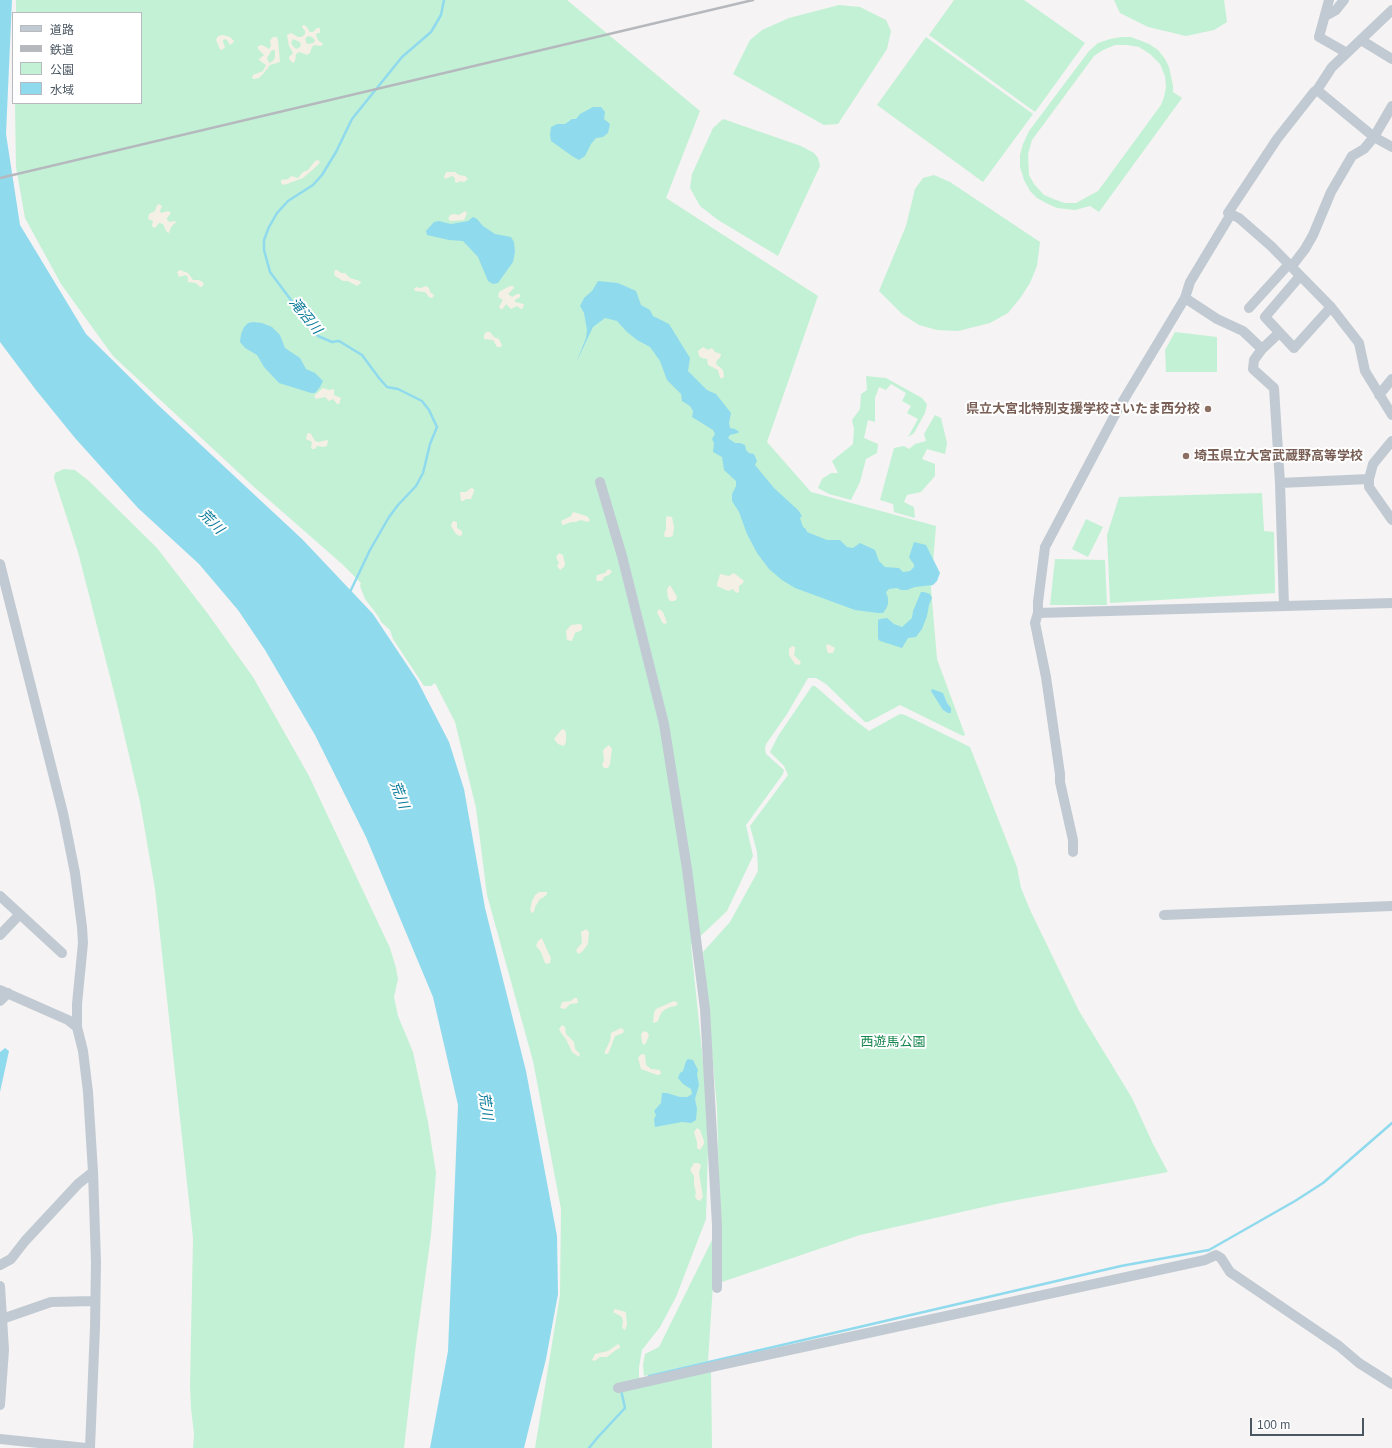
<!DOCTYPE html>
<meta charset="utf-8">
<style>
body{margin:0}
#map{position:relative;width:1392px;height:1448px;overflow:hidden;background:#f5f3f3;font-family:Arial,"Noto Sans JP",sans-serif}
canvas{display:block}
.legend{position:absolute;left:12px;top:12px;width:130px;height:92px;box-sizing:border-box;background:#fff;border:1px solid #b7bbc0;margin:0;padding:5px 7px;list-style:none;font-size:12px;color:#4a5661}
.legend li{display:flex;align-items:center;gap:8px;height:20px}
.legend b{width:20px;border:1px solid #b7bbc0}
.scale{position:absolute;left:1250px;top:1418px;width:114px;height:18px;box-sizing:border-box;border:2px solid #4a5661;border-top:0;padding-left:5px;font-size:12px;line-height:14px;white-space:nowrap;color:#4a5661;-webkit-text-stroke:3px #fff;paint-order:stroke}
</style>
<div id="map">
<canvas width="1392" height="1448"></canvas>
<ul class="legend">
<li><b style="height:5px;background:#c1cad2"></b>道路</li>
<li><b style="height:5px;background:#b5b8bd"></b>鉄道</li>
<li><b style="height:11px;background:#c3f1d5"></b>公園</li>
<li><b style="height:11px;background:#90daee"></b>水域</li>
</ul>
<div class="scale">100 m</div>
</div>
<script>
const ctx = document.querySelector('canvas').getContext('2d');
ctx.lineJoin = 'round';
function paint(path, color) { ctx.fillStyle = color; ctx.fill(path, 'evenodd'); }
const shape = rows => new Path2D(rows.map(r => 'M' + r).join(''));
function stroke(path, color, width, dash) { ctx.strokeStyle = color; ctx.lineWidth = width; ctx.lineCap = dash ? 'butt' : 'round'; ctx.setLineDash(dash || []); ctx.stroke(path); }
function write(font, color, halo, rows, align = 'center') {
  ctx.font = font + ' Arial,"Noto Sans JP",sans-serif'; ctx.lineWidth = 4; ctx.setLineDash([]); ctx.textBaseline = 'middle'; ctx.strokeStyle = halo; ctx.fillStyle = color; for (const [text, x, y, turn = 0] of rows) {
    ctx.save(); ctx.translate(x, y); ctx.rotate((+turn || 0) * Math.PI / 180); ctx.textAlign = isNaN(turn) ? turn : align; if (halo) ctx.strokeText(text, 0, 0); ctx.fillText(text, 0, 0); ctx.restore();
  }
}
paint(shape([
 [16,0,567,0,700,111,666,198,818,296,767,442,811,492,936,526,931,588,937,659,965,735,963,736,900,705,868,722,865,722,826,684,816,678,808,678,787,714,766,744,765,749,766,754,784,770,783,774,746,825,753,856,727,911,691,945,705,1081,708,1149,706,1219,676,1297,660,1327,642,1350,639,1367,639,1377,646,1385,711,1370,712,1448,535,1448,560,1295,561,1209,533,1061,487,895,476,808,455,722,435,683,431,686,424,686,393,639,390,630,381,622,378,616,365,599,360,586,361,583,342,564,253,486,113,356,61,284,25,218,16,167,15,103,141,103,141,13,16,13],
 [954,0,1024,0,1085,43,1035,112,929,35],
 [1114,0,1224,0,1227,22,1214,30,1186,36,1148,27,1120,13],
 [839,5,860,7,886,20,891,31,887,49,838,124,824,125,733,74,750,40,762,30,789,18],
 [926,37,1033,114,983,182,877,105],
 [1121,37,1131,37,1139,40,1149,44,1158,50,1165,59,1169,67,1173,86,1173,92,1182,98,1099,212,1090,206,1075,210,1057,208,1048,204,1037,198,1030,191,1024,180,1020,167,1020,155,1023,144,1029,131,1089,51,1098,43,1110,39],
 [1115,45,1127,45,1139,47,1150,54,1160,64,1165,76,1166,87,1164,97,1161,105,1098,191,1076,203,1065,203,1056,200,1044,195,1034,184,1029,175,1028,154,1032,140,1094,56,1103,50],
 [723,119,801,146,814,153,818,158,820,166,778,256,718,220,700,206,690,188,692,174,713,128],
 [934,175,950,182,1040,242,1037,266,1030,283,1021,297,1008,313,990,323,958,331,937,330,919,325,902,314,879,291,906,226,915,189,923,178],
 [1175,332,1217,337,1217,372,1166,372,1165,350],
 [866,376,886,378,922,398,927,404,925,413,914,433,908,437,918,419,907,413,911,406,902,401,906,393,891,384,886,390,879,387,875,398,875,422,868,420,864,438,878,444,877,453,866,459,860,482,851,500,829,494,818,488,822,479,831,473,838,473,832,461,853,444,854,429,852,420,860,409,861,394,867,390],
 [935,415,941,418,947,443,945,454,927,449,922,459,935,464,935,476,921,492,907,495,904,502,914,507,915,518,894,512,893,504,880,500,894,448,904,446,909,449,915,444,926,441,924,434],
 [64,469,75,470,89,481,157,548,208,614,253,677,309,776,390,948,396,968,398,979,394,997,398,1016,413,1052,428,1122,436,1173,431,1235,416,1344,404,1448,193,1448,194,1434,191,1408,190,1386,193,1238,155,889,140,802,117,704,78,552,54,478,55,473],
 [1262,493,1264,531,1274,532,1275,593,1110,603,1107,535,1119,497],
 [1086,519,1103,527,1088,557,1072,549],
 [1055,559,1105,560,1107,605,1050,605],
 [812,686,815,686,847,714,869,731,900,714,905,715,970,747,1017,867,1021,888,1031,912,1079,1011,1132,1098,1153,1144,1168,1172,1001,1203,860,1235,713,1285,708,1361,644,1376,643,1365,645,1354,659,1347,720,1224,717,1108,703,952,730,922,758,871,757,852,750,826,788,775,784,766,770,752,778,736]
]), '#c3f1d5');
paint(shape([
 [303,25,306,26,310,32,313,32,317,28,320,28,320,33,317,33,316,35,318,40,323,44,321,46,314,45,312,47,310,53,307,55,299,52,296,54,295,61,293,63,289,59,289,57,293,53,289,46,287,35,291,33,298,37,302,37,305,34,305,31,302,27],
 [308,36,312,37,315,40,314,43,307,44,305,39],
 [293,39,300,42,301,45,299,48,296,49,293,46,291,43],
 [223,35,230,37,234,41,233,43,230,45,227,40,225,39,223,40,223,42,225,47,222,50,220,49,216,40,218,36],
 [273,37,277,37,278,40,280,62,270,65,263,74,259,78,254,79,252,78,253,75,263,71,266,65,259,60,259,59,264,55,258,49,258,46,262,45,269,49,271,46,270,40],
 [272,50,274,50,275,51,275,57,273,61,269,63,267,58],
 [318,160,320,162,318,165,303,178,287,184,284,185,281,183,281,180,288,179,291,176,298,178,303,172,308,170,315,161],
 [446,172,455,172,459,175,465,176,468,179,464,182,459,181,458,183,455,182,455,178,452,176,445,179,444,177],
 [159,204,162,206,160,211,161,213,168,211,171,213,167,218,167,220,170,222,175,221,176,222,171,227,169,233,166,231,163,224,159,223,156,227,154,228,152,226,153,221,148,219,149,214,155,211,157,205],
 [465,211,467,213,464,220,451,221,448,219,450,215,454,214,459,215],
 [180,270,188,273,193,280,199,280,204,283,202,287,200,287,196,283,188,282,188,277,186,275,179,277,177,272],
 [335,270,337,270,341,273,345,273,350,278,360,281,361,283,357,286,348,281,343,281,334,275],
 [426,286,429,288,430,292,433,294,434,296,432,298,429,297,425,292,415,291,414,289,416,287,421,288],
 [510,286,513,286,514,288,508,294,512,297,517,294,520,294,520,297,515,300,515,302,524,304,523,308,521,309,517,306,511,309,506,304,502,310,499,307,503,300,498,297,499,292],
 [486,332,490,332,494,337,499,339,502,345,501,347,497,347,493,340,484,339,484,335],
 [703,347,708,350,712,348,715,352,721,354,720,358,717,360,716,364,723,370,724,376,723,378,720,378,718,370,708,365,707,359,702,358,699,356,698,351],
 [323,388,329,390,334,389,334,395,341,398,339,404,337,404,333,399,329,401,325,397,316,399,314,396],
 [309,433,311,434,315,441,319,442,327,440,328,441,327,446,323,447,317,446,315,449,312,449,311,448,312,442,306,439,307,434],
 [471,488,474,489,474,491,471,499,466,499,463,501,461,501,460,492,466,492],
 [573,512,587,516,590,520,588,522,581,520,575,522,571,522,563,525,562,524,561,521,571,516],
 [667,516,672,517,674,527,673,535,671,537,665,537,664,534,666,529,666,519],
 [454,521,457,522,457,528,462,531,462,535,460,536,456,534,451,526,452,522],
 [559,553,563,555,565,564,564,567,560,570,557,566,559,563,556,557],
 [608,569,612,571,609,575,604,577,602,581,597,581,596,579,597,575,605,573],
 [734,573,744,581,742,584,739,586,739,592,736,593,733,589,728,591,717,586,717,584,720,574,729,576],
 [670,585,677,597,676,600,674,601,670,601,668,598,667,589],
 [659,609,663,612,667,623,664,624,662,622,657,612],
 [579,624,582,625,582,630,575,633,572,641,567,640,566,631,571,625],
 [828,644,835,648,833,653,828,653,826,646],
 [792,646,795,647,795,650,794,655,801,662,799,665,795,664,789,655,789,649],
 [564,729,566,733,566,742,564,746,558,744,554,739,561,730],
 [609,745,612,749,610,764,608,768,604,768,602,765,604,760,603,751,604,749],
 [539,892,547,892,547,894,544,897,540,899,535,907,534,912,532,913,530,910,532,901,535,895],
 [586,929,589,932,588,944,582,952,578,954,576,950,582,943,581,932],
 [542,938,547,950,551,958,550,963,547,964,545,963,541,952,536,946,538,941],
 [574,998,577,998,578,1003,570,1004,565,1009,560,1008,562,1002,571,1001],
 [674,1001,678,1003,676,1006,670,1007,664,1010,661,1013,658,1021,654,1023,653,1022,654,1013,656,1009],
 [562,1025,565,1027,566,1034,574,1042,575,1049,580,1054,579,1057,572,1052,566,1039,561,1033,559,1029],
 [621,1028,624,1030,623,1033,615,1036,609,1052,607,1054,605,1054,605,1051,610,1041,611,1033],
 [644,1031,647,1032,649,1035,646,1043,644,1045,642,1043,641,1034],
 [643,1054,645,1055,646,1065,651,1069,660,1070,661,1074,657,1075,641,1069,638,1058,640,1055],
 [697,1128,700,1130,704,1141,704,1144,700,1150,697,1148,697,1142,694,1132],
 [694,1163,698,1163,701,1165,699,1173,703,1197,700,1201,696,1199,695,1195,696,1193,694,1184,694,1176,690,1170],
 [615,1309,626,1312,627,1325,625,1330,622,1328,623,1322,622,1317,613,1312],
 [618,1344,620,1346,620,1348,616,1350,607,1357,600,1357,595,1361,592,1360,595,1354,608,1351]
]), '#f5f0e5');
paint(shape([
 [0,0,12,0,6,134,20,225,86,334,157,404,302,539,373,614,417,680,449,742,464,789,485,908,526,1071,557,1236,558,1294,546,1359,524,1448,430,1448,448,1351,458,1105,433,997,366,837,315,735,265,650,238,610,199,564,138,508,75,438,36,390,0,342],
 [593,107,601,107,605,112,604,119,610,124,608,133,603,137,596,138,591,144,585,156,579,160,572,156,551,141,550,135,551,127,557,124,565,124,572,119,576,119,580,114],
 [473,217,477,219,483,226,495,234,511,237,514,242,515,252,513,262,498,283,493,284,488,281,478,257,463,241,449,240,427,235,426,231,434,222,439,221,451,224,468,221],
 [598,281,618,283,636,291,641,305,650,310,653,316,669,324,690,358,688,371,707,390,716,394,731,413,729,423,730,428,735,429,739,432,738,433,730,435,728,438,735,443,740,443,745,445,746,450,749,453,754,454,757,461,755,465,774,488,798,510,802,516,800,518,803,527,806,529,807,532,827,540,840,540,847,547,853,548,860,543,875,550,879,561,885,567,899,568,903,572,910,571,914,567,914,564,912,562,909,557,914,542,926,545,940,573,937,581,933,585,915,587,907,590,901,590,897,588,889,589,886,592,888,598,888,604,886,609,883,613,878,613,855,610,795,588,782,580,769,569,757,553,747,534,739,512,732,501,732,494,736,486,736,481,724,470,722,457,713,452,714,443,712,439,715,434,713,430,692,417,693,411,690,406,682,401,681,394,667,380,660,361,650,347,637,340,627,332,617,321,605,318,593,327,576,363,586,338,587,330,584,313,580,306,584,298,592,291],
 [253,322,262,323,272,327,280,335,285,348,300,358,306,369,315,373,323,381,320,387,315,393,311,393,279,383,264,367,257,355,245,348,240,342,241,334,244,327,248,323],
 [921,592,924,592,930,594,932,598,929,605,927,616,922,629,916,637,908,638,902,648,880,641,878,639,878,620,880,619,887,618,894,624,902,627,912,618,913,611],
 [932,689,943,693,947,703,951,708,951,713,948,713,943,710,931,691],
 [5,1048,9,1051,0,1092,0,1052],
 [688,1059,693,1060,698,1070,697,1074,699,1085,695,1099,697,1109,696,1120,691,1123,682,1122,655,1127,654,1119,656,1115,654,1111,661,1103,662,1093,667,1093,680,1097,687,1097,692,1094,691,1089,683,1084,678,1078,680,1073,683,1071,686,1061]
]), '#90daee');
stroke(shape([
 [350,592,370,550,389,517,398,505,416,486,423,473,430,444,437,427,429,410,422,401,398,389,387,387,379,378,362,355,339,341,332,342,318,336,270,272,264,250,264,240,269,227,277,213,288,201,313,185,322,175,336,152,352,119,402,57,431,32,441,15,444,0],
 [649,1376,1121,1266,1209,1250,1295,1201,1323,1183,1392,1123],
 [589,1448,598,1437,625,1408,621,1390]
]), '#90daee', 2.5);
stroke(shape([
 [1329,0,1319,37,1347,53],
 [1392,10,1332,67,1317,90,1314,92,1277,139,1228,213,1239,218,1271,246,1331,307,1359,343,1365,371,1392,415],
 [1325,16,1336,10,1344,0],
 [1361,40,1392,59],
 [1317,90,1374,137,1392,147],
 [1292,266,1305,249,1313,235,1331,192,1352,156,1364,149,1374,137,1392,106],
 [1300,276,1265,317,1294,348,1331,307],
 [1185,298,1217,319,1243,331,1262,349,1279,333],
 [1249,308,1289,264],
 [1262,349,1254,360,1253,369,1274,388,1280,483,1284,606],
 [1379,395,1392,379],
 [1392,441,1373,464,1369,479,1369,487,1392,520],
 [600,482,622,556,664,724,687,869,705,1009,717,1225,717,1288],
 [1280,483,1369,479],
 [0,564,63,813,75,873,82,927,83,943,77,1004,77,1027],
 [1038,613,1392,603],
 [1073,852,1073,840,1060,782,1060,774,1046,677,1035,623,1038,613,1038,602,1045,547,1117,411,1185,298,1190,282,1231,214],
 [0,896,62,953],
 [1164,915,1392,906],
 [0,935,20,914],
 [0,990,68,1020,77,1027,83,1051,88,1092,93,1172,96,1262,95,1327,90,1448],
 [0,1001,8,993],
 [0,1265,11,1259,25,1241,78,1184,93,1172],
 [0,1286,4,1350,0,1405],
 [2,1319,51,1302,95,1301],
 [618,1388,720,1365,1205,1260,1216,1255,1221,1258,1230,1272,1339,1346,1359,1363,1392,1384],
 [0,1439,86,1448]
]), '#c1cad2', 10);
stroke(shape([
 [0,178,753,0]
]), '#b5b8bd', 2.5);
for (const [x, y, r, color] of [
 [1208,409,4,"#8d6e63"],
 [1186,456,4,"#8d6e63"]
]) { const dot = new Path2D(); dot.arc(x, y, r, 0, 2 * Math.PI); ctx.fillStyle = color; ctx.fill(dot); stroke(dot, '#fff', 1.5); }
write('bold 13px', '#785e54', '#fff', [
 ["県立大宮北特別支援学校さいたま西分校",1200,409],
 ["埼玉県立大宮武蔵野高等学校",1194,456,"left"]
], 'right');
write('13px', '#17864f', '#fff', [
 ["西遊馬公園",893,1042]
]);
write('italic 14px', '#0c7c9b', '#fff', [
 ["滝沼川",305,316,51],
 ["荒川",211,522,45],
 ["荒川",399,795,69],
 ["荒川",485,1106,82]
]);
</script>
